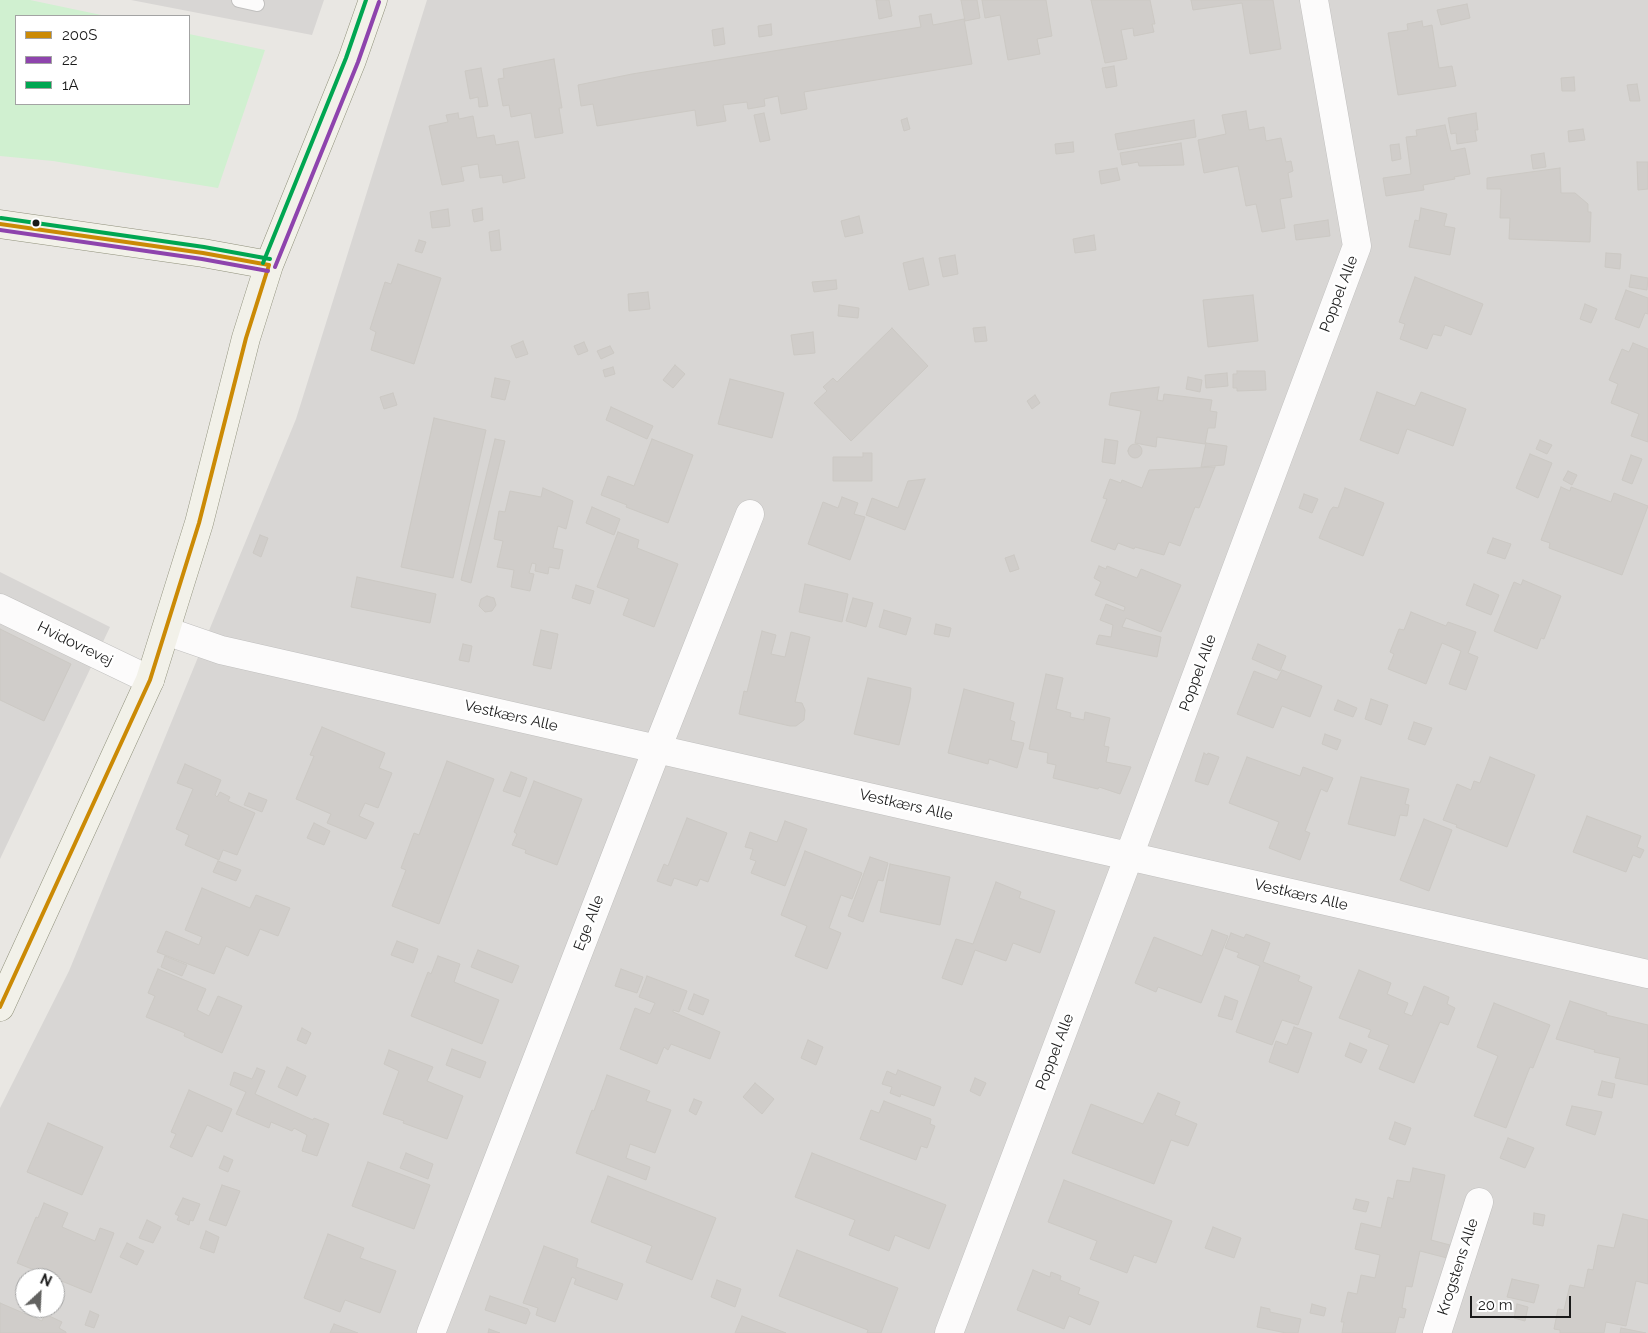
<!DOCTYPE html>
<meta charset="utf-8">
<style>
body{margin:0}
#map{position:relative;width:1648px;height:1333px;overflow:hidden;background:#e9e7e3;font-family:Raleway,sans-serif}
canvas{display:block}
.legend{position:absolute;left:15px;top:15px;width:175px;height:90px;box-sizing:border-box;background:#fff;border:1px solid #a3a3a3;margin:0;padding:6px 9px;list-style:none;font-size:15px;color:#1a1a1a}
.legend li{display:flex;align-items:center;gap:10px;height:25px}
.legend b{width:25px;border:1px solid #a3a3a3}
.north{position:absolute;left:15px;top:1268px;width:50px;height:50px;box-sizing:border-box;background:#fff;border:1px solid #a3a3a3;border-radius:50%;rotate:25deg;font-size:14px;font-weight:700;line-height:20px;text-align:center;color:#1a1a1a}
.north::after{content:'';display:block;margin:auto;width:18px;height:22px;background:#626260;clip-path:polygon(50% 0,100% 100%,50% 72%,0 100%)}
.scale{position:absolute;left:1470px;top:1296px;width:101px;height:22px;box-sizing:border-box;border:2px solid #1a1a1a;border-top:0;padding-left:6px;font-size:15px;line-height:18px;white-space:nowrap;color:#1a1a1a;-webkit-text-stroke:4px #fff;paint-order:stroke}
</style>
<div id="map">
<canvas width="1648" height="1333"></canvas>
<ul class="legend">
<li><b style="height:6px;background:#cb8a05"></b>200S</li>
<li><b style="height:6px;background:#8e44ad"></b>22</li>
<li><b style="height:6px;background:#00a651"></b>1A</li>
</ul>
<div class="north">N</div>
<div class="scale">20 m</div>
</div>
<script>
const ctx = document.querySelector('canvas').getContext('2d');
ctx.lineJoin = 'round';
function paint(path, color) { ctx.fillStyle = color; ctx.fill(path, 'evenodd'); }
const shape = rows => new Path2D(rows.map(r => 'M' + r).join(''));
function stroke(path, color, width, dash) { ctx.strokeStyle = color; ctx.lineWidth = width; ctx.lineCap = dash ? 'butt' : 'round'; ctx.setLineDash(dash || []); ctx.stroke(path); }
function write(font, color, halo, rows, align = 'center') {
  ctx.font = font + ' Raleway,sans-serif'; ctx.lineWidth = 5; ctx.setLineDash([]); ctx.textBaseline = 'middle'; ctx.strokeStyle = halo; ctx.fillStyle = color; for (const [text, x, y, turn = 0] of rows) {
    ctx.save(); ctx.translate(x, y); ctx.rotate((+turn || 0) * Math.PI / 180); ctx.textAlign = isNaN(turn) ? turn : align; if (halo) ctx.strokeText(text, 0, 0); ctx.fillText(text, 0, 0); ctx.restore();
  }
}
paint(shape([
 [131,0,324,0,312,35],
 [427,0,1648,0,1648,1333,0,1333,0,1108,69,971,296,419],
 [25,1278,55,1278,55,1308,25,1308],
 [0,572,110,627,0,859]
]), '#d8d6d4');
paint(shape([
 [0,0,30,0,106,16,16,16,16,104,189,104,189,34,265,50,218,188,53,161,0,156]
]), '#d0f0d0');
const building = shape([
 [876,0,889,0,892,16,879,19,876,0],
 [961,0,977,0,980,18,965,21,961,0],
 [982,0,1046,0,1052,36,1037,39,1040,54,1008,60,1000,15,985,18,982,0],
 [1091,0,1150,0,1155,24,1152,24,1154,32,1134,36,1133,28,1121,30,1127,59,1105,63,1091,0],
 [1191,0,1273,0,1281,49,1250,54,1242,3,1193,10,1191,0],
 [1467,4,1470,18,1441,25,1437,10,1467,4],
 [931,14,933,25,964,19,972,64,804,92,807,109,781,114,778,96,764,99,765,106,748,109,747,102,723,105,726,121,697,126,695,110,597,126,593,104,581,106,578,85,632,74,921,27,919,16,931,14],
 [1422,21,1423,27,1432,25,1439,68,1452,66,1456,86,1398,95,1388,33,1408,30,1407,24,1422,21],
 [771,24,772,35,759,37,758,26,771,24],
 [723,28,725,44,714,46,712,30,723,28],
 [554,59,562,108,559,108,563,133,535,138,531,113,511,117,509,105,503,106,498,79,504,78,503,69,554,59],
 [1114,66,1117,86,1106,88,1102,68,1114,66],
 [481,68,488,106,479,107,478,97,470,99,465,71,481,68],
 [1574,77,1575,91,1562,91,1561,78,1574,77],
 [1637,84,1640,101,1630,101,1627,85,1637,84],
 [1246,111,1249,130,1264,127,1266,141,1281,138,1286,162,1291,161,1293,171,1288,173,1292,197,1280,199,1285,228,1262,232,1256,204,1246,206,1238,166,1204,173,1198,140,1226,134,1222,115,1246,111],
 [458,113,459,119,473,116,477,138,494,135,496,145,518,141,525,178,503,183,502,175,480,178,478,164,461,167,464,181,442,185,429,126,448,122,446,115,458,113],
 [764,113,770,140,760,142,754,115,764,113],
 [1476,113,1478,130,1475,130,1477,141,1457,144,1456,133,1451,134,1448,118,1476,113],
 [907,118,910,129,904,131,901,120,907,118],
 [1194,120,1196,137,1118,150,1115,134,1194,120],
 [1445,125,1451,151,1465,148,1470,174,1454,177,1455,179,1423,185,1424,190,1386,196,1383,178,1411,174,1406,137,1417,136,1416,130,1445,125],
 [1583,129,1585,140,1569,142,1568,131,1583,129],
 [1073,142,1074,152,1056,154,1055,144,1073,142],
 [1181,143,1184,165,1139,166,1138,162,1122,165,1120,153,1181,143],
 [1399,144,1401,159,1392,161,1390,145,1399,144],
 [1544,153,1546,167,1533,169,1531,155,1544,153],
 [1637,162,1648,162,1648,189,1638,190,1637,162],
 [1117,168,1120,180,1101,184,1099,171,1117,168],
 [1560,168,1561,193,1575,193,1588,204,1588,212,1591,212,1590,242,1509,239,1510,218,1500,218,1501,189,1487,189,1487,178,1560,168],
 [482,208,483,220,474,222,472,210,482,208],
 [1421,208,1447,214,1444,226,1455,228,1450,255,1409,247,1415,220,1419,221,1421,208],
 [448,209,450,226,432,228,430,212,448,209],
 [859,216,863,233,845,237,841,221,859,216],
 [1328,220,1330,236,1296,240,1294,225,1328,220],
 [499,230,501,250,491,251,489,232,499,230],
 [1094,235,1096,250,1075,253,1073,239,1094,235],
 [419,240,426,242,422,253,415,251,419,240],
 [1606,253,1621,254,1620,269,1605,267,1606,253],
 [955,255,958,274,943,277,939,258,955,255],
 [923,258,929,285,909,290,903,263,923,258],
 [398,264,441,278,414,364,371,350,376,332,370,329,385,282,391,284,398,264],
 [1631,275,1648,278,1647,290,1629,287,1631,275],
 [1415,277,1483,304,1471,335,1445,325,1441,336,1433,334,1427,349,1400,339,1405,324,1399,322,1415,277],
 [836,280,837,289,814,292,812,282,836,280],
 [1626,290,1648,298,1648,314,1645,313,1639,328,1615,319,1626,290],
 [648,292,650,309,629,311,628,294,648,292],
 [1253,295,1258,341,1208,347,1203,300,1253,295],
 [1585,304,1597,309,1591,323,1580,319,1585,304],
 [839,305,859,308,858,318,838,316,839,305],
 [985,327,987,341,975,342,973,328,985,327],
 [892,328,928,366,851,441,814,403,827,391,823,387,833,378,837,382,892,328],
 [813,332,815,353,794,355,791,335,813,332],
 [523,341,528,354,516,358,511,346,523,341],
 [584,342,588,351,578,355,574,346,584,342],
 [1633,343,1648,349,1648,442,1631,436,1639,414,1611,403,1618,384,1609,380,1622,349,1629,352,1633,343],
 [610,346,614,353,601,359,597,351,610,346],
 [675,365,685,374,673,388,663,380,675,365],
 [613,367,615,374,605,377,603,370,613,367],
 [1237,371,1265,371,1266,390,1237,391,1237,388,1233,388,1233,374,1237,374,1237,371],
 [1227,373,1228,386,1206,388,1205,375,1227,373],
 [1188,377,1202,380,1200,392,1186,389,1188,377],
 [495,378,510,381,505,400,491,397,495,378],
 [730,379,784,393,772,438,718,424,730,379],
 [1159,387,1157,400,1163,401,1164,394,1212,400,1210,411,1217,412,1215,428,1208,428,1205,444,1157,437,1156,447,1135,443,1141,411,1109,405,1111,393,1159,387],
 [1377,392,1415,406,1421,392,1466,409,1453,446,1407,429,1398,454,1360,440,1377,392],
 [393,393,397,405,384,409,380,397,393,393],
 [1035,395,1040,403,1032,409,1027,401,1035,395],
 [611,407,653,426,647,439,606,420,611,407],
 [434,418,486,430,453,578,401,567,434,418],
 [495,439,505,441,471,583,461,580,495,439],
 [652,439,693,455,668,523,626,507,627,505,601,495,608,476,634,486,652,439],
 [1105,439,1118,441,1115,464,1102,462,1105,439],
 [1540,440,1552,445,1547,454,1536,449,1540,440],
 [1206,443,1227,446,1224,465,1201,467,1206,443],
 '1128 451a7 7 0 1 1 14 0a7 7 0 1 1-14 0Z',
 [863,453,872,453,872,481,833,481,833,457,863,457,863,453],
 [1530,454,1552,463,1538,498,1516,488,1530,454],
 [1631,455,1642,459,1632,484,1622,480,1631,455],
 [1215,467,1199,508,1195,507,1180,546,1169,542,1164,555,1135,547,1134,549,1118,543,1115,550,1091,541,1107,499,1103,498,1110,479,1121,483,1122,480,1142,488,1149,470,1215,467],
 [1568,471,1577,475,1572,485,1563,480,1568,471],
 [925,479,905,530,866,515,872,498,898,508,908,481,925,479],
 [1561,487,1570,491,1571,487,1611,502,1614,493,1648,506,1622,575,1549,548,1550,543,1541,540,1561,487],
 [543,488,573,501,566,529,558,526,553,548,563,550,559,569,549,567,548,574,535,571,536,564,532,563,529,573,534,574,530,591,511,587,514,570,497,567,503,541,494,539,499,511,505,512,510,491,541,497,543,488],
 [1345,488,1384,503,1363,556,1319,538,1330,511,1333,507,1338,508,1345,488],
 [1304,494,1318,499,1312,513,1299,508,1304,494],
 [842,497,858,503,854,514,865,517,850,560,808,544,823,502,838,508,842,497],
 [592,507,620,519,614,535,586,523,592,507],
 [618,532,639,540,637,548,678,564,654,627,623,615,629,599,597,587,618,532],
 [260,535,268,538,261,557,253,553,260,535],
 [1493,538,1511,544,1505,559,1487,553,1493,538],
 [1014,555,1019,569,1010,572,1005,558,1014,555],
 [1099,566,1106,569,1107,566,1137,578,1141,569,1181,585,1161,632,1126,618,1122,627,1161,637,1157,657,1096,644,1099,635,1111,637,1113,625,1100,620,1106,604,1124,611,1125,607,1095,595,1101,582,1094,578,1099,566],
 [357,577,436,594,430,623,351,607,357,577],
 [1523,580,1561,596,1544,639,1541,638,1537,649,1494,631,1514,582,1521,585,1523,580],
 [805,584,848,594,842,622,799,612,805,584],
 [1474,584,1499,595,1491,615,1466,605,1474,584],
 [576,585,594,591,590,604,572,598,576,585],
 [487,596,494,598,496,605,492,611,485,612,479,606,481,599,487,596],
 [853,598,873,603,866,627,846,621,853,598],
 [884,610,911,618,906,635,879,627,884,610],
 [1411,612,1446,626,1448,622,1476,632,1468,653,1478,657,1466,690,1449,684,1461,651,1442,643,1426,684,1388,669,1394,654,1390,652,1399,629,1404,630,1411,612],
 [936,624,951,628,949,637,934,634,936,624],
 [0,629,71,664,44,721,0,700,0,629],
 [541,630,558,634,551,669,533,665,541,630],
 [762,631,776,635,771,654,785,657,791,632,810,637,795,702,802,703,805,710,804,720,796,726,790,726,739,714,744,691,747,692,762,631],
 [463,644,472,646,469,662,459,660,463,644],
 [1258,644,1286,656,1280,671,1252,659,1258,644],
 [1282,670,1322,686,1310,717,1282,706,1273,728,1237,714,1254,671,1277,680,1282,670],
 [1046,674,1063,678,1056,709,1071,713,1070,717,1084,720,1085,712,1110,718,1104,746,1109,747,1106,762,1131,767,1120,794,1099,787,1098,789,1053,778,1056,765,1047,763,1048,753,1029,749,1046,674],
 [868,678,911,688,910,699,899,745,854,734,868,678],
 [964,689,1014,703,1010,720,1015,722,1011,740,1024,743,1017,768,989,759,988,764,948,753,964,689],
 [1371,699,1388,705,1381,725,1365,719,1371,699],
 [1338,700,1357,708,1353,717,1334,710,1338,700],
 [1414,722,1432,728,1425,745,1408,739,1414,722],
 [322,727,385,753,379,768,392,773,378,808,365,803,359,816,374,823,366,839,327,823,331,814,296,799,314,756,310,755,322,727],
 [1325,734,1341,740,1337,750,1322,744,1325,734],
 [1204,753,1207,755,1208,753,1219,757,1208,785,1195,781,1204,753],
 [1247,757,1300,776,1303,767,1333,778,1327,792,1321,789,1305,831,1310,833,1300,860,1269,848,1279,822,1229,803,1247,757],
 [1490,757,1535,775,1507,847,1456,827,1457,825,1443,820,1457,784,1471,790,1474,781,1480,783,1490,757],
 [447,761,494,779,439,924,392,906,406,870,401,868,414,833,419,835,447,761],
 [185,764,221,780,215,795,217,797,220,792,230,797,228,801,255,813,237,855,223,850,219,860,185,845,189,835,176,829,193,789,177,783,185,764],
 [511,772,527,778,520,797,503,791,511,772],
 [1361,777,1409,789,1405,804,1409,805,1407,816,1400,815,1395,836,1348,824,1361,777],
 [534,781,582,799,557,865,525,853,526,850,512,845,517,834,514,832,534,781],
 [249,793,267,800,262,812,244,805,249,793],
 [1587,816,1641,836,1637,847,1644,850,1640,858,1633,855,1626,872,1573,852,1587,816],
 [687,818,727,833,708,882,700,879,697,886,674,878,671,886,657,881,664,864,668,866,687,818],
 [1424,819,1452,830,1429,891,1400,880,1424,819],
 [785,821,807,829,785,886,751,873,756,861,750,859,753,849,745,847,750,832,777,842,785,821],
 [314,823,330,831,324,845,307,838,314,823],
 [805,851,862,873,852,899,841,895,829,928,841,933,827,969,795,956,807,926,781,915,805,851],
 [870,857,888,863,883,881,878,880,863,922,848,916,870,857],
 [218,861,241,870,236,881,213,872,218,861],
 [890,864,950,877,940,925,880,912,890,864],
 [996,882,1021,892,1019,898,1055,911,1040,953,1013,943,1006,961,975,950,962,985,942,978,956,939,973,944,996,882],
 [202,888,250,908,256,895,290,908,278,936,260,929,248,956,226,946,214,974,157,952,166,931,199,945,202,937,185,930,202,888],
 [1212,930,1228,936,1201,1003,1158,987,1156,992,1135,983,1154,937,1202,956,1212,930],
 [1231,933,1244,938,1246,934,1270,943,1263,962,1300,976,1298,981,1312,987,1298,1025,1282,1020,1272,1045,1236,1032,1260,966,1237,957,1239,953,1225,948,1231,933],
 [397,941,418,949,413,963,391,955,397,941],
 [478,950,519,966,512,983,471,967,478,950],
 [165,956,187,965,182,976,161,967,165,956],
 [438,956,460,964,454,982,499,1000,482,1044,411,1016,428,972,431,974,438,956],
 [158,969,206,989,197,1010,209,1016,218,996,242,1006,222,1053,184,1036,185,1033,146,1017,155,996,148,993,158,969],
 [621,969,643,977,637,993,615,986,621,969],
 [1359,970,1391,983,1387,994,1408,1003,1404,1013,1412,1016,1424,986,1449,997,1447,1004,1455,1008,1448,1025,1440,1022,1414,1083,1379,1069,1389,1045,1368,1037,1371,1030,1339,1018,1359,970],
 [647,976,687,991,679,1012,673,1010,673,1012,720,1032,710,1059,671,1044,668,1050,664,1047,657,1064,620,1049,635,1008,650,1014,655,1003,639,997,647,976],
 [694,994,709,1000,703,1015,688,1009,694,994],
 [1225,996,1238,1001,1232,1020,1218,1016,1225,996],
 [1570,1001,1607,1013,1606,1015,1648,1025,1648,1085,1615,1078,1620,1058,1594,1052,1595,1050,1556,1039,1570,1001],
 [1494,1003,1550,1025,1533,1068,1530,1067,1506,1128,1474,1116,1498,1056,1477,1047,1494,1003],
 [1294,1027,1312,1033,1298,1073,1269,1062,1276,1041,1287,1045,1294,1027],
 [302,1028,311,1033,306,1044,297,1040,302,1028],
 [808,1040,823,1047,816,1065,801,1058,808,1040],
 [1350,1043,1367,1050,1361,1063,1345,1056,1350,1043],
 [452,1049,486,1062,480,1078,446,1065,452,1049],
 [389,1050,433,1067,427,1081,463,1096,447,1139,403,1123,404,1121,383,1114,399,1071,384,1064,389,1050],
 [287,1067,306,1076,297,1096,278,1087,287,1067],
 [257,1068,265,1071,255,1094,313,1120,314,1118,329,1124,317,1156,302,1151,307,1135,294,1128,292,1131,271,1122,269,1128,236,1114,246,1092,230,1085,234,1072,252,1079,257,1068],
 [898,1070,941,1087,934,1106,901,1094,900,1097,890,1093,892,1087,882,1084,887,1071,896,1075,898,1070],
 [607,1075,650,1091,646,1101,671,1110,655,1153,630,1144,626,1158,650,1167,646,1180,576,1153,592,1110,594,1111,607,1075],
 [975,1078,986,1083,980,1096,970,1091,975,1078],
 [1602,1081,1615,1084,1612,1098,1598,1095,1602,1081],
 [755,1083,774,1099,762,1114,743,1097,755,1083],
 [189,1090,232,1109,222,1132,207,1125,192,1157,170,1147,176,1134,171,1132,189,1090],
 [1158,1093,1180,1102,1175,1115,1197,1124,1188,1146,1171,1140,1154,1184,1072,1153,1091,1104,1143,1124,1158,1093],
 [694,1099,702,1102,696,1115,689,1111,694,1099],
 [884,1101,931,1119,930,1124,935,1126,927,1148,921,1146,916,1160,860,1139,871,1110,879,1113,884,1101],
 [1572,1106,1602,1112,1595,1135,1566,1125,1572,1106],
 [1395,1122,1411,1128,1405,1145,1389,1139,1395,1122],
 [48,1123,103,1147,82,1195,27,1172,48,1123],
 [1508,1138,1534,1148,1525,1168,1500,1158,1508,1138],
 [406,1153,433,1164,428,1179,400,1168,406,1153],
 [812,1153,946,1205,929,1249,895,1235,889,1251,849,1235,855,1220,795,1197,812,1153],
 [224,1156,233,1160,228,1172,219,1168,224,1156],
 [368,1162,430,1185,414,1229,352,1206,368,1162],
 [1413,1168,1445,1175,1431,1240,1450,1245,1447,1258,1420,1251,1412,1287,1406,1286,1402,1308,1406,1309,1404,1318,1399,1317,1395,1333,1342,1333,1344,1322,1341,1322,1348,1292,1357,1294,1361,1275,1375,1278,1380,1255,1355,1249,1361,1223,1381,1228,1388,1197,1393,1199,1397,1180,1410,1182,1413,1168],
 [608,1176,716,1218,692,1280,646,1262,652,1246,591,1222,608,1176],
 [1064,1180,1172,1221,1156,1263,1134,1255,1127,1273,1090,1259,1097,1241,1048,1222,1064,1180],
 [222,1185,240,1191,226,1226,209,1220,222,1185],
 [183,1198,200,1204,193,1221,190,1220,189,1225,177,1220,179,1216,175,1214,183,1198],
 [1356,1199,1369,1202,1366,1212,1353,1209,1356,1199],
 [44,1203,68,1213,62,1227,95,1241,100,1228,114,1233,91,1293,17,1263,36,1217,38,1218,44,1203],
 [1534,1213,1545,1215,1543,1226,1533,1224,1534,1213],
 [1623,1214,1648,1220,1648,1284,1636,1281,1626,1326,1606,1322,1604,1333,1560,1333,1560,1330,1554,1329,1558,1309,1564,1310,1570,1285,1584,1288,1588,1269,1593,1270,1598,1245,1614,1248,1623,1214],
 [147,1220,161,1227,153,1243,139,1238,147,1220],
 [1213,1227,1241,1238,1234,1258,1205,1248,1213,1227],
 [206,1231,219,1237,214,1253,200,1248,206,1231],
 [328,1234,364,1248,360,1258,396,1271,380,1313,345,1300,340,1312,304,1298,328,1234],
 [127,1243,144,1251,137,1265,120,1257,127,1243],
 [544,1246,578,1259,576,1267,623,1284,617,1300,574,1284,576,1279,572,1277,555,1322,536,1315,538,1308,523,1303,544,1246],
 [797,1250,898,1288,881,1333,867,1333,868,1330,779,1296,797,1250],
 [1033,1270,1050,1277,1051,1272,1061,1276,1060,1280,1080,1288,1078,1294,1099,1302,1090,1325,1069,1316,1064,1329,1017,1310,1033,1270],
 [1512,1279,1539,1285,1534,1303,1507,1297,1512,1279],
 [717,1280,741,1289,735,1307,711,1297,717,1280],
 [490,1296,528,1309,530,1313,526,1324,485,1310,490,1296],
 [0,1303,42,1321,45,1314,62,1322,59,1328,66,1332,66,1333,0,1333,0,1303],
 [1312,1304,1326,1308,1324,1316,1310,1313,1312,1304],
 [1517,1304,1528,1307,1525,1321,1514,1318,1517,1304],
 [1261,1307,1270,1309,1270,1312,1301,1319,1298,1333,1286,1333,1257,1327,1261,1307],
 [90,1311,99,1315,94,1328,85,1325,90,1311],
 [742,1316,786,1333,735,1333,742,1316],
 [334,1324,358,1333,330,1333,334,1324],
 [1621,1328,1646,1333,1620,1333,1621,1328],
 [489,1329,500,1333,488,1333,489,1329]
]);
paint(building, '#d0cdca');
stroke(building, '#ccc9c4', 1);
const lane = shape([
 [239,0,257,4]
]);
const street = shape([
 [0,608,150,680],
 [166,631,221,650,1648,974],
 [431,1333,657,749,750,514],
 [949,1333,1129,856,1357,246,1314,0],
 [1437,1333,1479,1202]
]);
const secondary = shape([
 [0,224,203,253,269,265],
 [0,1007,150,680,199,523,246,338,269,265,352,60,373,0]
]);
stroke(lane, '#c1c0bf', 16);
stroke(street, '#c1c0bf', 29);
stroke(secondary, '#90917c', 29);
stroke(lane, '#fcfbfb', 14);
stroke(street, '#fcfbfb', 28);
stroke(secondary, '#f2f1e9', 28);
stroke(shape([
 [0,224,203,253,269,265],
 [0,1007,150,680,199,523,246,338,269,265]
]), '#cb8a05', 4);
stroke(shape([
 [0,230,202,259,268,271],
 [275,267,358,62,379,2]
]), '#8e44ad', 4);
stroke(shape([
 [1,218,204,247,270,259],
 [263,263,346,58,366,0]
]), '#00a651', 4);
for (const [x, y, r, color] of [
 [36,223,4.5,"#1a1a1a"]
]) { const dot = new Path2D(); dot.arc(x, y, r, 0, 2 * Math.PI); ctx.fillStyle = color; ctx.fill(dot); stroke(dot, '#fff', 2); }
write('15px', '#1a1a1a', '#fff', [
 ["Poppel Alle",1339,294,-69],
 ["Hvidovrevej",75,644,26],
 ["Poppel Alle",1198,673,-70],
 ["Vestkærs Alle",511,716,13],
 ["Vestkærs Alle",906,805,13],
 ["Vestkærs Alle",1301,895,13],
 ["Ege Alle",589,923,-69],
 ["Poppel Alle",1055,1052,-69],
 ["Krogstens Alle",1458,1267,-72]
]);
</script>
